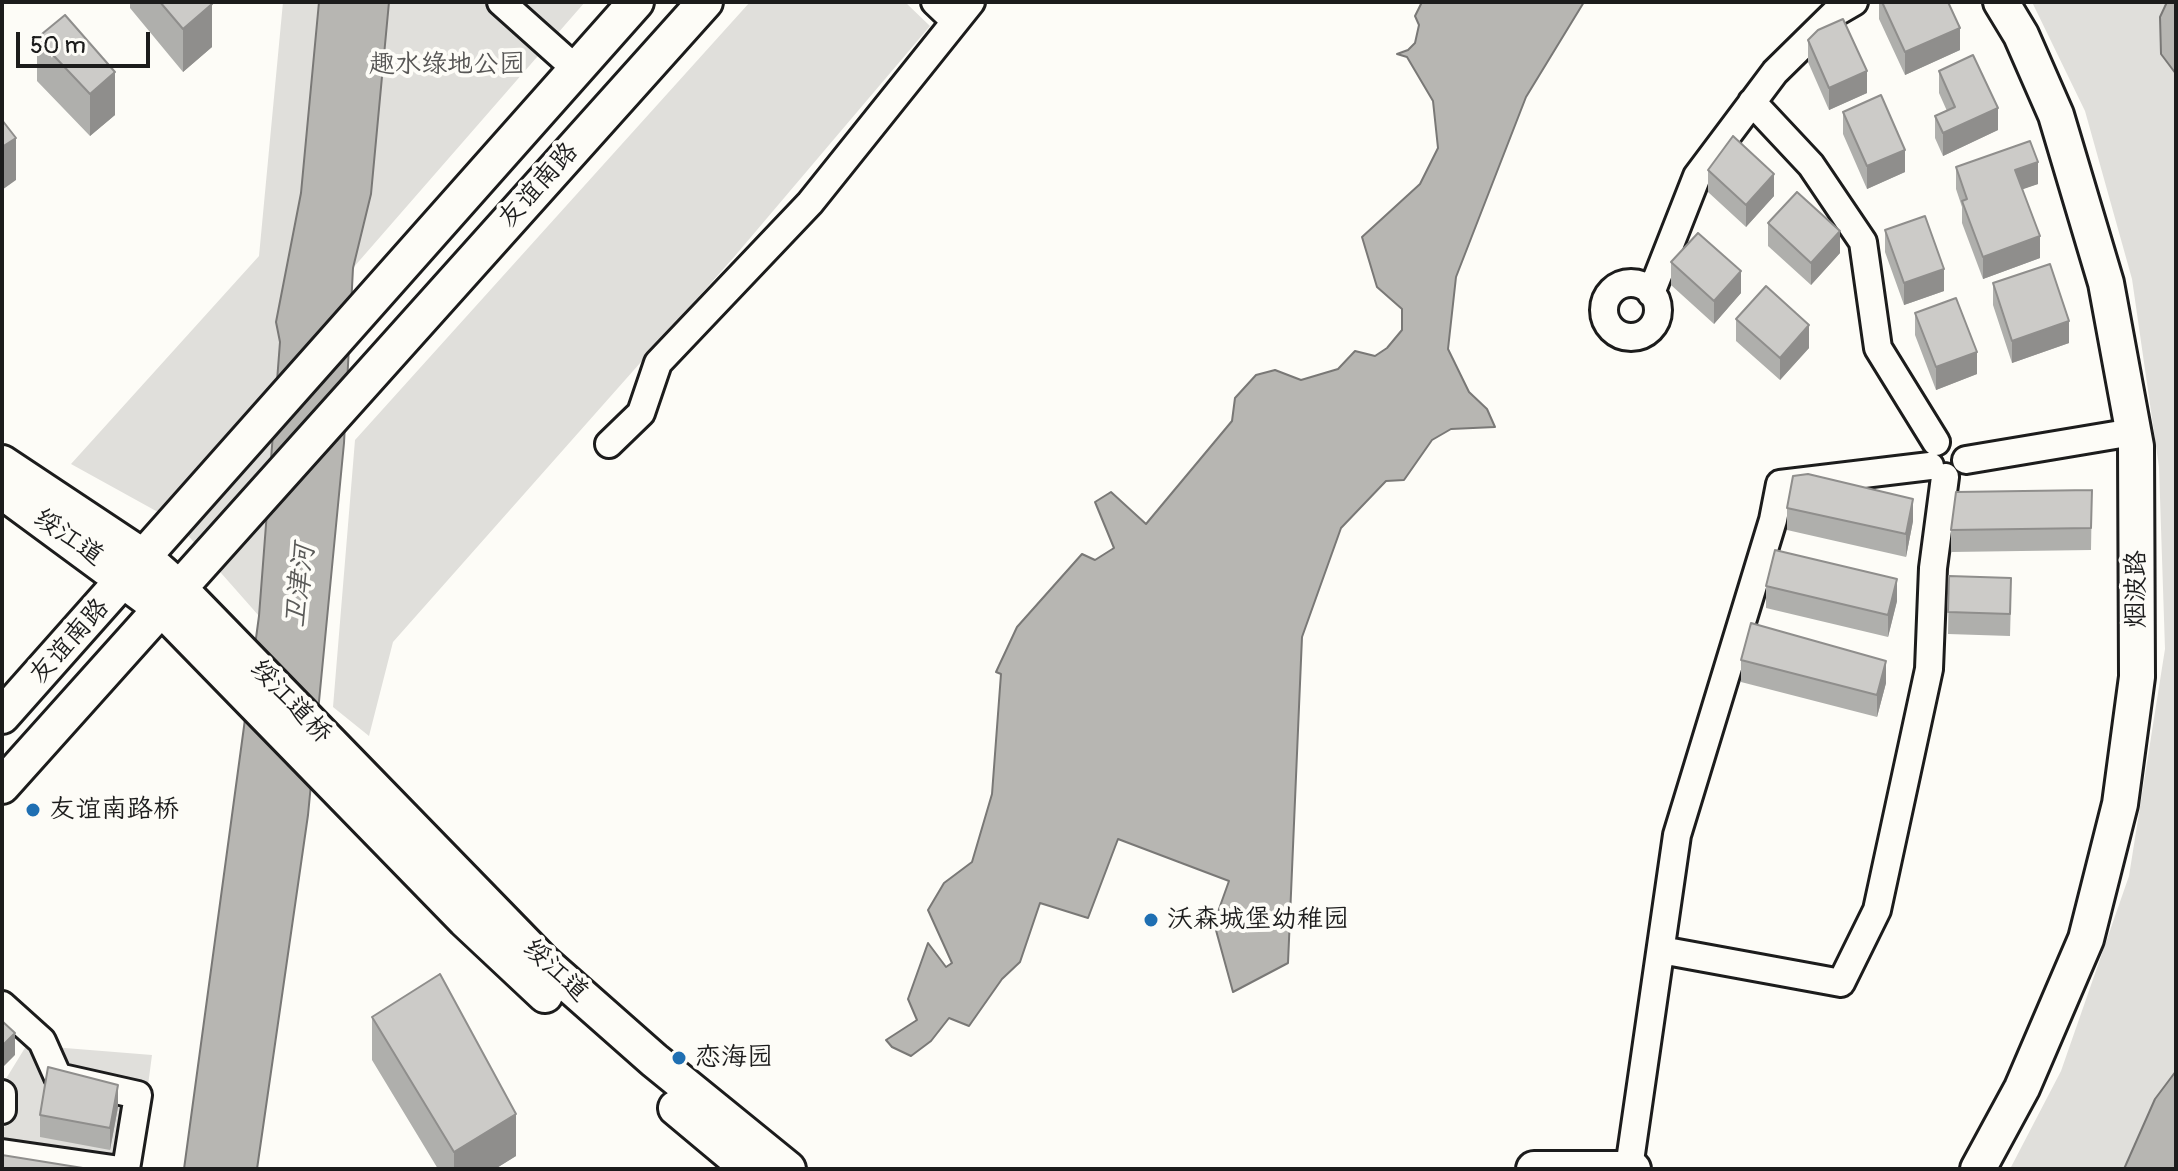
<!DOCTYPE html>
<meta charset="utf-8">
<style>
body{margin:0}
#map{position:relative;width:2178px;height:1171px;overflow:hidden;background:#fdfcf7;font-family:Pangolin,sans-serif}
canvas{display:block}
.frame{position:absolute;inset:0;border:4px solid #1c1c1c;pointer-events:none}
.scale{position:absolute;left:16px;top:32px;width:134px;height:36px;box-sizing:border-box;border:4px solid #1c1c1c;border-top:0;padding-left:10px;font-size:24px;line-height:28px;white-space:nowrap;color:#1c1c1c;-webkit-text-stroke:6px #fdfcf7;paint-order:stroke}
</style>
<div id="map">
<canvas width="2178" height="1171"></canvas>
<div class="frame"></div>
<div class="scale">50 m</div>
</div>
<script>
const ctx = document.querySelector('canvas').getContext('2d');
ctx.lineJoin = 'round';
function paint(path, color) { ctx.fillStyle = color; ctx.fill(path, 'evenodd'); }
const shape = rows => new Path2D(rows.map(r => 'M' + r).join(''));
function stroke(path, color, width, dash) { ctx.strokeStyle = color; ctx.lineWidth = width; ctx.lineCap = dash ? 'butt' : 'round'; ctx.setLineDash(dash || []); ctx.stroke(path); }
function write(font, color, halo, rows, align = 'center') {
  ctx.font = font + ' Pangolin,"LXGW WenKai TC",sans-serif'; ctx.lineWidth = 8; ctx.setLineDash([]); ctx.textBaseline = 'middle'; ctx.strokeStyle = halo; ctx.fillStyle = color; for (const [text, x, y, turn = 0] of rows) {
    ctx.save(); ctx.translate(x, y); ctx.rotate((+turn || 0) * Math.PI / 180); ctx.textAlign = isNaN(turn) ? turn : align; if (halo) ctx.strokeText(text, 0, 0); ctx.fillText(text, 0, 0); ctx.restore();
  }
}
paint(shape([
 [283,2,319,2,301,193,276,322,280,342,259,616,176,522,71,464,259,256],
 [389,2,585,2,353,268,371,194],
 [750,2,905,2,930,26,734,257,393,642,369,736,333,707,355,440],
 [2032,2,2176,2,2176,1169,2010,1169,2061,1071,2129,876,2165,649,2159,467,2132,279,2085,111],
 [31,1038,40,1046,152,1055,137,1169,2,1169,2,1131,11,1115,4,1082]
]), '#e0dfdb');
const water = shape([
 [319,2,389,2,371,194,353,268,344,443,308,815,257,1169,184,1169,259,616,280,342,276,322,301,193,319,2],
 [1422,2,1584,2,1526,97,1456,277,1448,349,1469,392,1487,409,1495,427,1451,429,1432,440,1404,480,1386,481,1341,528,1302,637,1288,963,1233,992,1214,923,1229,881,1118,839,1088,918,1040,903,1020,962,1002,979,969,1026,949,1018,931,1041,911,1056,892,1047,886,1040,917,1020,908,999,928,943,946,967,952,963,928,910,944,883,972,862,992,794,1001,674,996,672,1017,627,1082,554,1095,560,1114,548,1095,502,1111,492,1146,524,1232,421,1235,398,1256,375,1275,370,1301,380,1338,369,1355,351,1375,356,1387,348,1402,330,1402,309,1377,287,1362,237,1420,184,1438,148,1433,101,1407,57,1397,54,1408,50,1415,43,1419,25,1415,16,1422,2],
 [2167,2,2176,2,2176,74,2161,54,2160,17,2167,2],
 [2176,1071,2176,1169,2124,1169,2155,1099,2176,1071]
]);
paint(water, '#b7b6b2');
stroke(water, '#797876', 2);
const minor = shape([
 [501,2,577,70],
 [935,2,955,21],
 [1752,102,1811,165,1863,242,1878,348,1936,442],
 '1604 310a27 27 0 1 1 54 0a27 27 0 1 1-54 0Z',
 [1651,293,1697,176,1775,72,1835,13,1854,2],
 [609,444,641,413,658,363,810,203,971,2],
 [1966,460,2133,432],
 [1661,950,1841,983,1877,910,1929,669,1933,568,1945,477],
 [2,1005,42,1041,58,1077,138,1095,126,1169],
 [2,1094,2,1110],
 [2,1153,113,1169],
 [1629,1168,1677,835,1773,520,1780,484,1930,466]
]);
const major = shape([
 [2,463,145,558,180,589,543,962,654,1060,788,1169],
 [2,491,162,609,465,920,545,995],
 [2,716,636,2],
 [2,786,705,2],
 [676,1108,749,1169],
 [1534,1169,1633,1169],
 [1978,1169,2022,1088,2086,939,2120,804,2137,677,2136,446,2106,283,2056,115,2021,35,2001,2]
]);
stroke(minor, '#1c1c1c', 32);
stroke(major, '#1c1c1c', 40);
stroke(minor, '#fdfcf7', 26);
stroke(major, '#fdfcf7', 34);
paint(shape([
 [130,2,211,2,212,47,183,72,130,8],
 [1879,2,1948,2,1960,50,1905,75,1879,19],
 [37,38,115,115,90,136,37,81],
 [1808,40,1867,93,1829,110,1808,62],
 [1939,71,1998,130,1943,156,1935,138,1935,116,1947,111,1939,93],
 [1843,112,1905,172,1867,189,1843,134],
 [1956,167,2038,184,2022,189,2040,258,1983,279,1962,223,1962,207,1956,189],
 [1708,170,1774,196,1746,227,1708,192],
 [1768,223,1840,253,1811,285,1768,246],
 [1885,230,1944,291,1904,305,1885,252],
 [1671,262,1741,293,1714,324,1671,285],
 [1993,283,2069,343,2012,363,1993,305],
 [1915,313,1977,374,1936,390,1915,335],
 [1736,319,1809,348,1780,380,1736,341],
 [2092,490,2091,550,1951,552,1951,530],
 [1787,508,1913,521,1906,557,1787,530],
 [1949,576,2011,600,2010,636,1948,634],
 [1766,586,1897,601,1888,637,1766,608],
 [1741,660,1886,683,1877,717,1741,682],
 [372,1017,516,1156,495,1169,438,1169,372,1060],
 [118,1107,110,1150,40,1137,40,1115]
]), '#afafac');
paint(shape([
 [212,4,212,47,183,72,183,29],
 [1960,28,1960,50,1905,75,1905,52],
 [1867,71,1867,93,1829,110,1829,88],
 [115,72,115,115,90,136,90,94],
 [1998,108,1998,130,1943,156,1943,133],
 [16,138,16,180,2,190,2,147],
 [1905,150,1905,172,1867,189,1867,166],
 [2038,162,2038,184,2015,192,2015,170],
 [1774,174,1774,196,1746,227,1746,205],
 [1840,231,1840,253,1811,285,1811,263],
 [2040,236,2040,258,1983,279,1983,257],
 [1944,269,1944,291,1904,305,1904,283],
 [1741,271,1741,293,1714,324,1714,301],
 [2069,321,2069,343,2012,363,2012,341],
 [1809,325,1809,348,1780,380,1780,358],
 [1977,352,1977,374,1936,390,1936,367],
 [1913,499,1913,521,1906,557,1906,534],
 [1897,579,1897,601,1888,637,1888,615],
 [1886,661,1886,683,1877,717,1877,695],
 [15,1033,15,1055,2,1068,2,1046],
 [118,1085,118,1107,110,1150,110,1128],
 [516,1114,516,1156,495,1169,454,1169,454,1152]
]), '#8f8e8c');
const building = shape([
 [160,2,211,2,212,4,183,29,160,2],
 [1882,2,1948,2,1960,28,1905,52,1882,2],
 [65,15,115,72,90,94,37,38,65,15],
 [1843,19,1867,71,1829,88,1808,40,1818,30,1843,19],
 [1973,55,1998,108,1943,133,1935,116,1955,107,1939,71,1973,55],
 [1881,95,1905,150,1867,166,1843,112,1881,95],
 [2,120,16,138,2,147,2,120],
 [1733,136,1774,174,1746,205,1708,170,1733,136],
 [2030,141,2038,162,2015,170,2040,236,1983,257,1962,201,1967,199,1956,167,2030,141],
 [1797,192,1840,231,1811,263,1768,223,1797,192],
 [1925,216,1944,269,1904,283,1885,230,1925,216],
 [1698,233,1741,271,1714,301,1671,262,1698,233],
 [2050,264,2069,321,2012,341,1993,283,2050,264],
 [1766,286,1809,325,1780,358,1736,319,1766,286],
 [1956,298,1977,352,1936,367,1915,313,1956,298],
 [1808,474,1913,499,1906,534,1787,508,1793,476,1808,474],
 [2092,490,2091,528,1951,530,1956,492,2092,490],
 [1775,550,1897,579,1888,615,1766,586,1775,550],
 [1949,576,2011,578,2010,614,1948,612,1949,576],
 [1751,623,1886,661,1877,695,1741,660,1751,623],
 [440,974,516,1114,454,1152,372,1017,440,974],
 [2,1021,15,1033,2,1046,2,1021],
 [48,1067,118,1085,110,1128,40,1115,48,1067],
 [2,1155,89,1169,2,1169,2,1155]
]);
paint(building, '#cccbc8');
stroke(building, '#8f8e8c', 2);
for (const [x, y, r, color] of [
 [33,810,8,"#1f6fb2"],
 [1151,920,8,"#1f6fb2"],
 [679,1058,8,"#1f6fb2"]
]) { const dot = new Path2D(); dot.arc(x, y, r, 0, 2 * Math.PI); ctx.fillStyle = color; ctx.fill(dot); stroke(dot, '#fdfcf7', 3); }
write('26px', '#575655', '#fdfcf7', [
 ["趣水绿地公园",447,65]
]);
write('26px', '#1c1c1c', '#fdfcf7', [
 ["友谊南路",539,186,-48],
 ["绥江道",68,538,35],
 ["烟波路",2137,589,-90],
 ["友谊南路",70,642,-48],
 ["绥江道桥",290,702,46],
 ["绥江道",555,971,43]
]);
write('26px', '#1c1c1c', '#fdfcf7', [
 ["友谊南路桥",49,810],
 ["沃森城堡幼稚园",1167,920],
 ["恋海园",695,1058]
], 'left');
write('italic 28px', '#5a5a58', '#fdfcf7', [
 ["卫津河",301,586,-83]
]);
</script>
